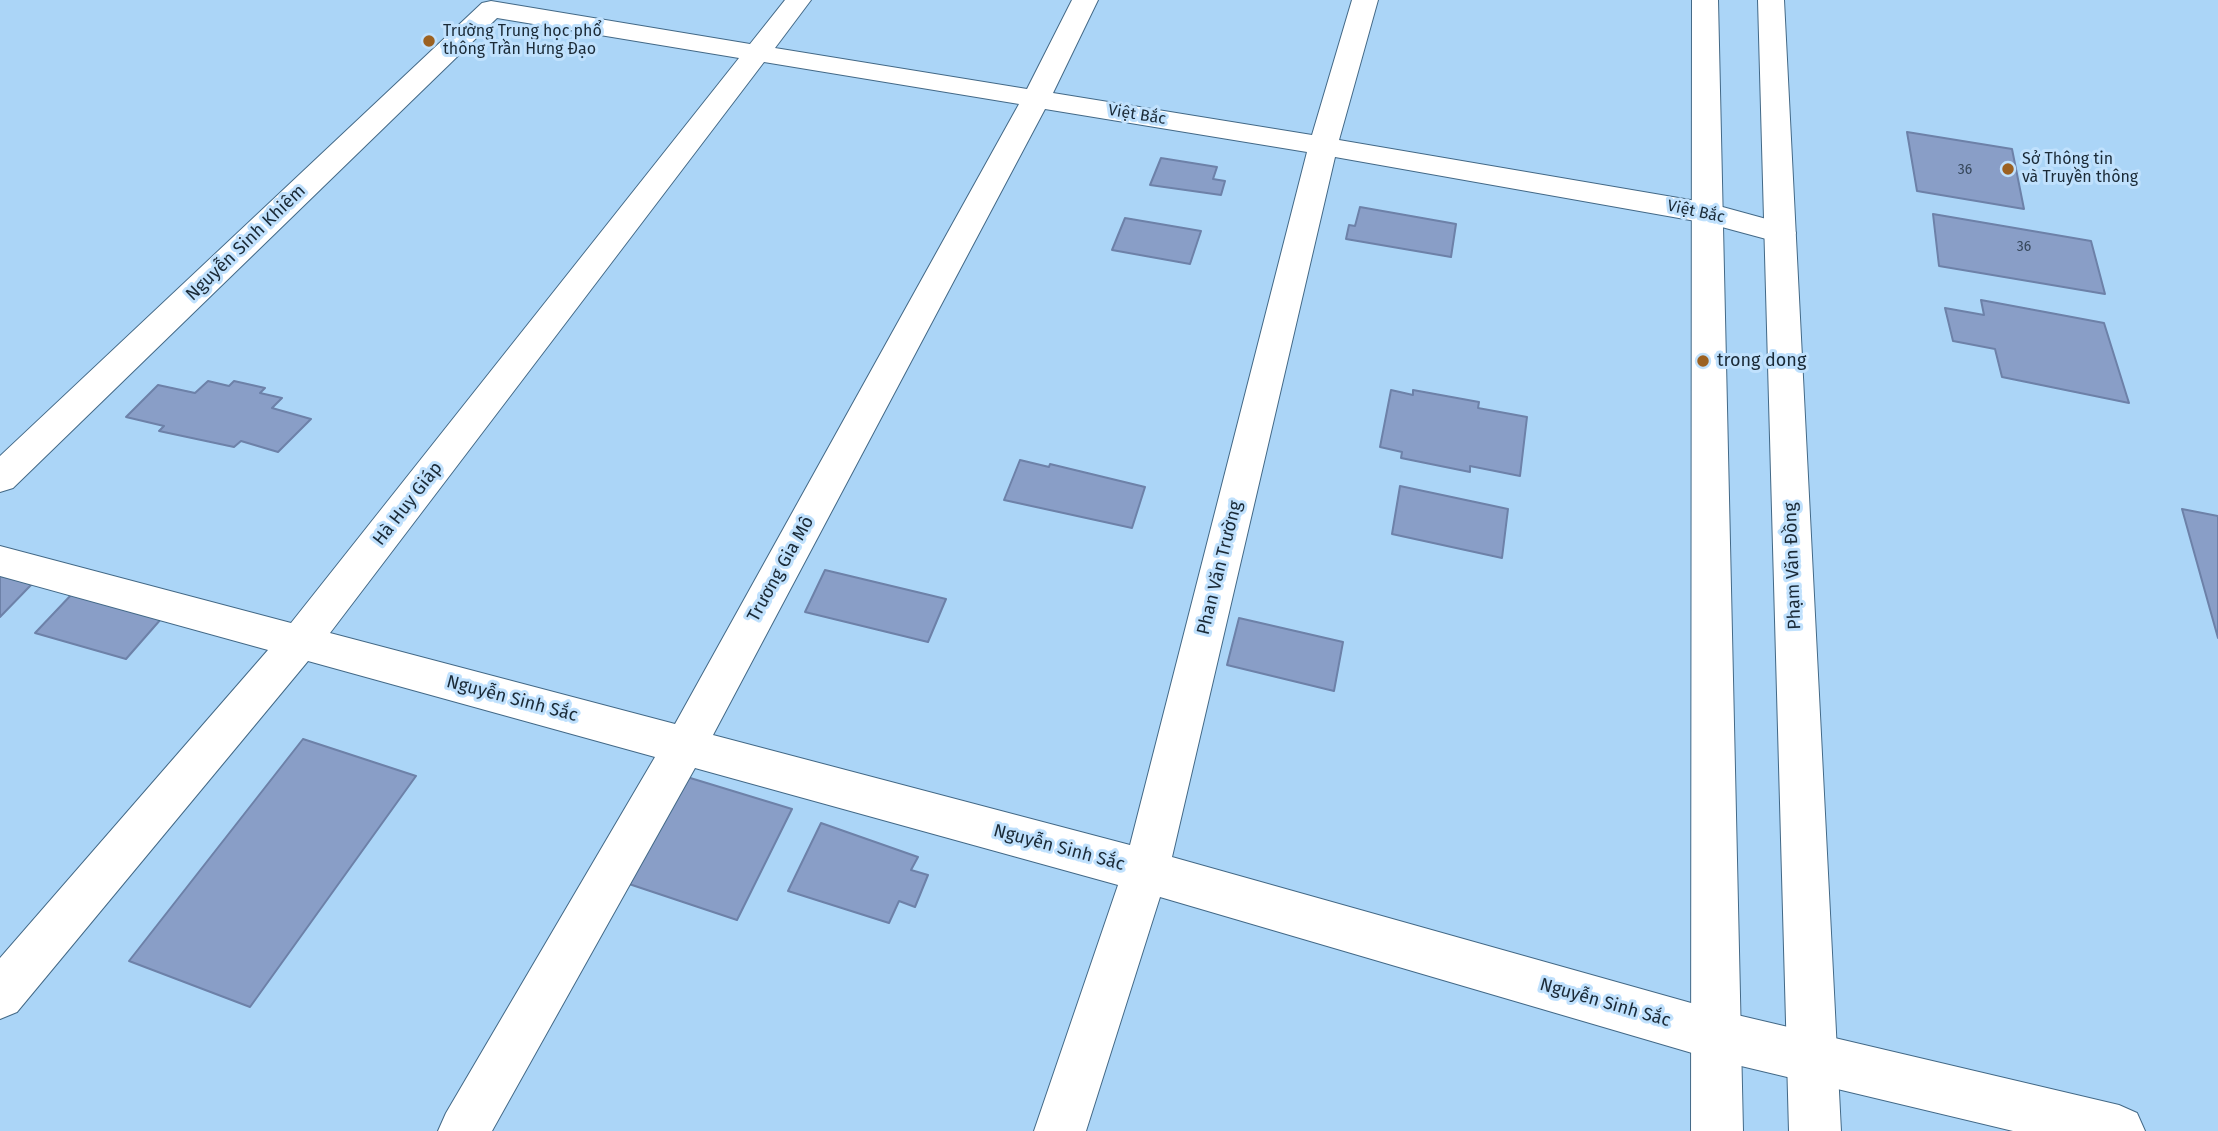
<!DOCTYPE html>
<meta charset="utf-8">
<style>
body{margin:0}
canvas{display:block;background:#abd5f7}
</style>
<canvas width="2218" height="1131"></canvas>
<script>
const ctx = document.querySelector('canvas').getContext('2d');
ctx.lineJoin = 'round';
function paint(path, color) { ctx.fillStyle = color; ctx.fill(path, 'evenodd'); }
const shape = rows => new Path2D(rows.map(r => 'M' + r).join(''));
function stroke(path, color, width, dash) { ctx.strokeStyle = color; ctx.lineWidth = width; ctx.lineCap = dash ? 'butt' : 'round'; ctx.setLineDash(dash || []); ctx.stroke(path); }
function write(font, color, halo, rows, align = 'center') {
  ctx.font = font + ' "Fira Sans",sans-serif'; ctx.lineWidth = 6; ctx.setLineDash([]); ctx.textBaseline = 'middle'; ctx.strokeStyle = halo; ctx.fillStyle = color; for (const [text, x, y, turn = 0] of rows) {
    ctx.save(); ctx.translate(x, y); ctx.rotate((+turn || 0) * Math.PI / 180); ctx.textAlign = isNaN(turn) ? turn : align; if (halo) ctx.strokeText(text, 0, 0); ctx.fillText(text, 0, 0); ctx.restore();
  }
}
const building = shape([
 [1907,132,2012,149,2024,209,1917,191,1907,132],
 [1161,158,1217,167,1213,179,1225,181,1221,195,1150,185,1161,158],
 [1360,207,1456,224,1451,257,1346,239,1349,225,1355,226,1360,207],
 [1933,214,2091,241,2105,294,1939,266,1933,214],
 [1125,218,1201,231,1190,264,1112,250,1125,218],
 [1981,300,2104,323,2129,403,2002,377,1995,349,1953,341,1945,308,1984,315,1981,300],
 [208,381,229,386,234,381,265,388,260,393,282,398,272,408,311,419,278,452,241,441,234,447,159,431,164,426,126,417,158,385,195,393,208,381],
 [1391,390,1413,395,1413,390,1479,402,1478,408,1527,417,1520,476,1470,466,1470,472,1401,458,1402,452,1380,447,1391,390],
 [1020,460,1049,467,1050,464,1145,487,1132,528,1004,500,1020,460],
 [1400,486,1508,509,1502,558,1392,534,1400,486],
 [2182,509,2218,516,2218,638,2182,509],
 [825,570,946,599,928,642,805,612,825,570],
 [0,576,32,584,0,617,0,576],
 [72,594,161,619,126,659,35,633,72,594],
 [1239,618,1343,642,1334,691,1227,665,1239,618],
 [303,739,416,776,250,1007,129,961,303,739],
 [687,777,792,809,737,920,626,883,687,777],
 [821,823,918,857,911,870,928,875,915,907,899,901,889,923,788,891,821,823]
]);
paint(building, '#899ec7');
stroke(building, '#6d81a8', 2);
const street = shape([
 [785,0,811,0,775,48,1027,89,1072,0,1098,0,1053,93,1312,135,1352,0,1378,0,1339,140,1708,203,1792,226,1796,233,1792,240,1781,243,1707,223,1335,157,1172,857,1716,1010,2119,1105,2137,1113,2145,1131,2013,1131,1716,1060,1160,897,1086,1131,1034,1131,1118,885,695,768,492,1131,438,1131,446,1113,655,757,308,661,17,1012,0,1019,0,958,268,650,0,576,0,546,291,623,739,58,497,18,13,488,0,492,0,456,482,3,491,1,750,44,785,0],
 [764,62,1019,104,675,724,330,633,764,62],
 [1045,109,1307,152,1130,845,713,735,1045,109]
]);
const primary = shape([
 [1692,0,1718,0,1743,1131,1691,1131,1692,0],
 [1758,0,1784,0,1841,1131,1789,1131,1758,0]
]);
stroke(street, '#436987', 2);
stroke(primary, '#436987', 2);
paint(street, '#fff');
paint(primary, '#fff');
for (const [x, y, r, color] of [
 [429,41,7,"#9c6121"],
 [2008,169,7,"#9c6121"],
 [1703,361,7,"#9c6121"]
]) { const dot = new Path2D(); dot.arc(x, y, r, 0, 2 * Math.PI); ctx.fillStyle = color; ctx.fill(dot); stroke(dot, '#c0e1fd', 2.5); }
write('14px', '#36475b', null, [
 ["36",1965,170],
 ["36",2024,247]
]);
write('16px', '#1a2a37', '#c0e1fd', [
 ["Trường Trung học phổ",443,32],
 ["thông Trần Hưng Đạo",443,50],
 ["Sở Thông tin",2022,160],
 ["và Truyền thông",2022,178]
], 'left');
write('16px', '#1a2a37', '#c0e1fd', [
 ["Việt Bắc",1137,115,9],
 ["Việt Bắc",1696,212,12]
]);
write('18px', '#1a2a37', '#c0e1fd', [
 ["Nguyễn Sinh Khiêm",246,243,-44],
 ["Hà Huy Giáp",408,504,-52],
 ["Phạm Văn Đồng",1793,566,-92],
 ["Phan Văn Trường",1220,568,-76],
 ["Trương Gia Mô",781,569,-61],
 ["Nguyễn Sinh Sắc",512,699,15],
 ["Nguyễn Sinh Sắc",1059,848,15],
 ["Nguyễn Sinh Sắc",1605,1003,16]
]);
write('18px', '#1a2a37', '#c0e1fd', [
 ["trong dong",1717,361]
], 'left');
</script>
